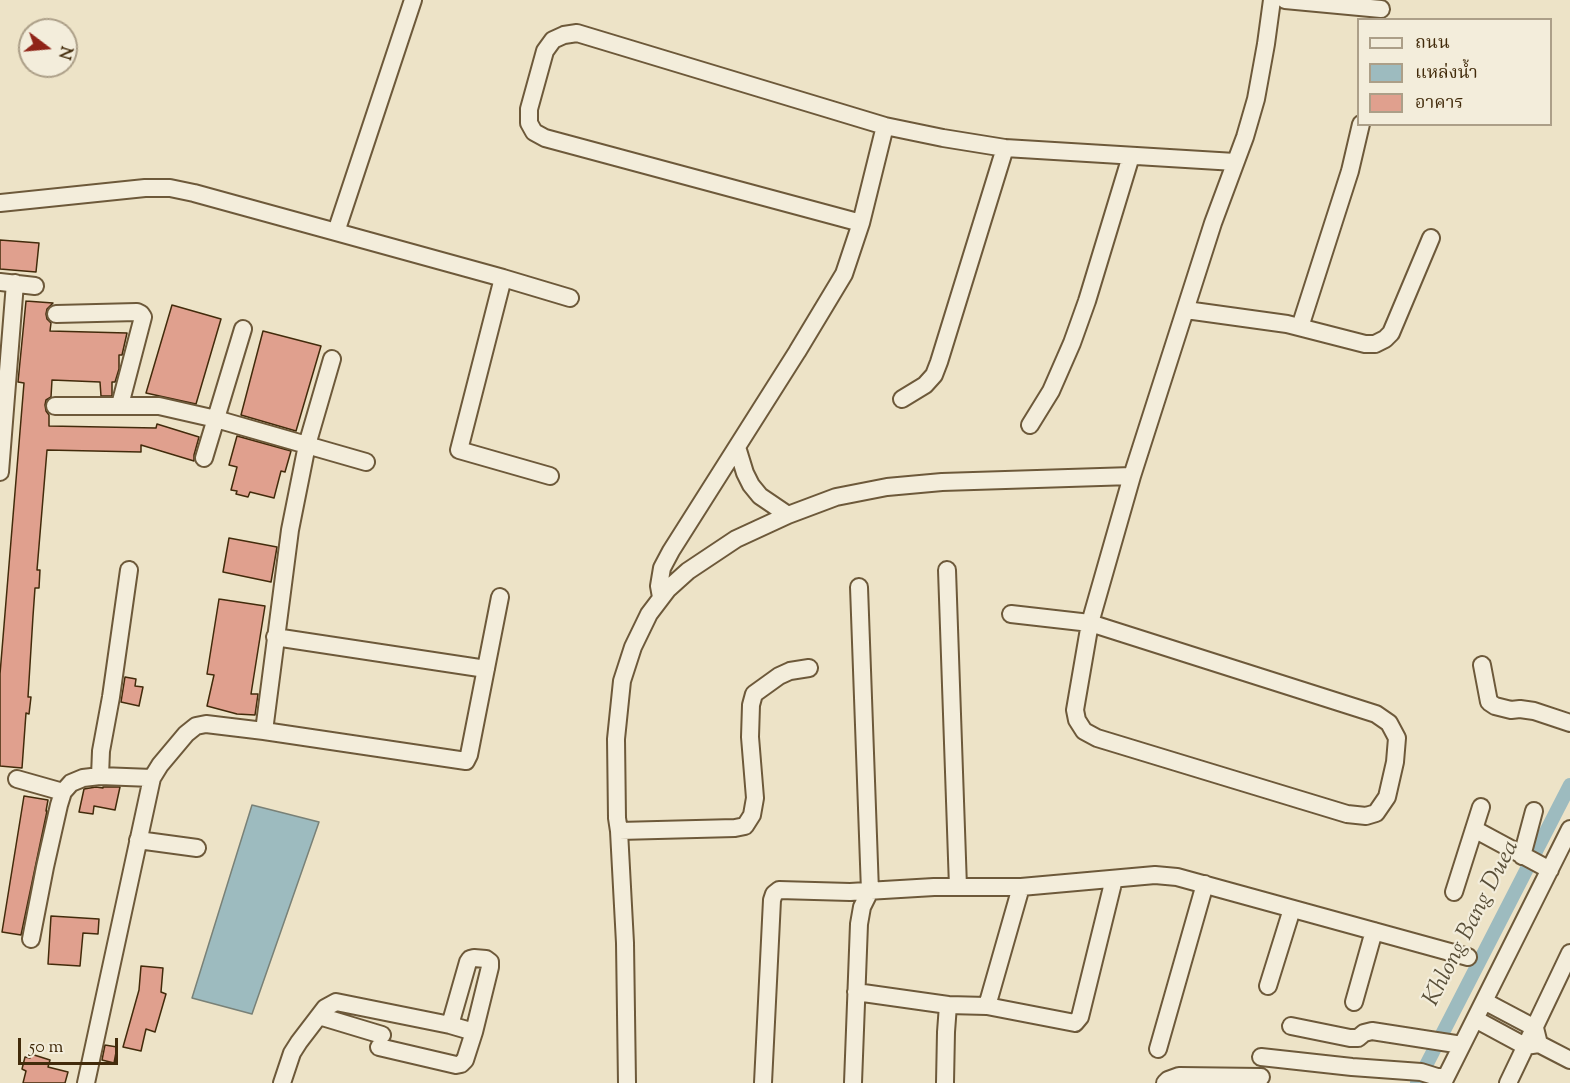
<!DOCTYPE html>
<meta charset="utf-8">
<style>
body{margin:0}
#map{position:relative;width:1570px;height:1083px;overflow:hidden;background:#ede3c7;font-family:"Sorts Mill Goudy","Noto Serif Thai",serif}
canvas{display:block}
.legend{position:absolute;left:1357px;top:18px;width:195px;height:108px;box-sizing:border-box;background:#f3eddb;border:2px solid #ac9f88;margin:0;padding:8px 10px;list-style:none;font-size:18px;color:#422b0b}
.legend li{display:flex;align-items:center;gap:12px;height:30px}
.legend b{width:30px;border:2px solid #ac9f88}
.north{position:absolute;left:18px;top:18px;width:60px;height:60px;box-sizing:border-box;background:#f3eddb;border:2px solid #ac9f88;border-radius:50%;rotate:106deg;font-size:16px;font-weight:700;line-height:24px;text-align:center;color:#422b0b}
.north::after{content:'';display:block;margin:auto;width:21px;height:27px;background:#8f2418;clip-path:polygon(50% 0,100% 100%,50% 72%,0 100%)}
.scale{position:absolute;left:18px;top:1038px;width:100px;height:27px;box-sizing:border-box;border:3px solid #422b0b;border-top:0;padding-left:8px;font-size:18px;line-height:21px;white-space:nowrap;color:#422b0b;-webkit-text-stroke:4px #f3eddb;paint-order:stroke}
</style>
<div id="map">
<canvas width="1570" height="1083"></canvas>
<ul class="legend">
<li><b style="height:8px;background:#f3eddb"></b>ถนน</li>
<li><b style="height:16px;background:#9dbbbf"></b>แหล่งน้ำ</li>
<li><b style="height:16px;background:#e0a08e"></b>อาคาร</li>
</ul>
<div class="north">N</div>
<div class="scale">50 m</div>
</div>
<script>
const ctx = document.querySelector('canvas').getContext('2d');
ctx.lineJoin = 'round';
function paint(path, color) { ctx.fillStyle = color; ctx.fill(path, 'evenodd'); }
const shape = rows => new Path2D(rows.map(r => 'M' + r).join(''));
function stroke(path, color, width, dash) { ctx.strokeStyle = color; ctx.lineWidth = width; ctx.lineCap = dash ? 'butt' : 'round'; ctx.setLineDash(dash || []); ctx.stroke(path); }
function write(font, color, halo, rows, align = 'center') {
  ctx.font = font + ' "Sorts Mill Goudy",serif'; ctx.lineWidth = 4.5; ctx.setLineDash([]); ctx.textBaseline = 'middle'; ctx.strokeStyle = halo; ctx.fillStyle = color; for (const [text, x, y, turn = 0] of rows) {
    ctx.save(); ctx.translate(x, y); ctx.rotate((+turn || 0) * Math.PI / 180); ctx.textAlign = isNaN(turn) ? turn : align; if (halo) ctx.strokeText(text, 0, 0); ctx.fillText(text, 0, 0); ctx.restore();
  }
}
const water = shape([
 [252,805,319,822,252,1014,192,998,252,805]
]);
paint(water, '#9dbbbf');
stroke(water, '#798177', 1.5);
stroke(shape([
 [1417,1083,1570,785]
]), '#9dbbbf', 14);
const building = shape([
 [0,240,39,243,36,272,0,269,0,240],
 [26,301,53,303,47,309,46,314,47,319,51,323,50,331,127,333,122,355,119,355,119,369,115,382,112,382,112,396,101,396,100,382,52,380,51,397,46,400,45,405,46,411,49,415,49,426,156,428,157,424,199,437,194,455,194,461,141,445,141,452,47,450,37,570,40,570,39,588,35,588,33,616,28,697,31,697,29,714,26,713,22,768,0,766,0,674,24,383,18,382,26,301],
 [172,305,221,319,196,404,146,393,172,305],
 [263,331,321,346,296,431,241,415,263,331],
 [237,436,291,451,285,472,281,471,274,498,250,492,248,497,236,494,237,491,231,490,237,467,229,465,237,436],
 [229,538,277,547,271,582,223,572,229,538],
 [219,599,265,606,251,694,258,694,255,715,237,714,207,706,214,675,207,674,219,599],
 [125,677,136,679,135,686,143,687,139,706,121,702,125,677],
 [96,787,103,788,103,787,120,787,115,810,94,806,93,814,79,812,84,789,96,787],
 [24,796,48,800,46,811,47,811,21,935,2,932,24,796],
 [51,916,99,919,98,934,83,933,80,966,48,964,51,916],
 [141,966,163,968,161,992,166,994,155,1032,146,1029,141,1051,123,1047,139,990,141,966],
 [105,1045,117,1047,114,1063,102,1060,105,1045],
 [31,1054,50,1060,48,1067,68,1072,65,1083,23,1083,26,1071,22,1069,25,1057,30,1058,31,1054]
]);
paint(building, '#e0a08e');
stroke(building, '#422b0b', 1.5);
const minor = shape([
 [1285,0,1381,9],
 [0,203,145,188,170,188,194,193,336,232,503,278],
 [861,223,545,138,534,132,529,123,529,109,545,51,553,40,564,35,577,33,885,126,943,138,1005,148,1235,162],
 [336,232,413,0],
 [0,282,35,286],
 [1186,310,1287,324,1365,344,1375,344,1385,339,1391,333,1431,238],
 [56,314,137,312,141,314,143,317,120,405],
 [1300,327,1350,171,1361,124],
 [902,399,925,385,934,375,939,362,1005,148],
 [55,406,159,406,216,419,366,462],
 [1030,425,1051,391,1072,343,1087,301,1131,156],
 [737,447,745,473,751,485,760,496,788,515],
 [204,458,243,329],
 [0,472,15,283],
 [550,476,459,450,503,278,570,298],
 [947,570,958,887],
 [661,597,659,586,662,568,671,551,797,352,844,274,861,223,885,126],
 [1011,614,1090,623,1376,714,1389,723,1397,738,1395,762,1387,797,1376,813,1366,816,1347,814,1097,738,1084,731,1077,720,1075,710,1090,623,1132,476,1213,223,1245,137,1256,99,1266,44,1272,0],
 [275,637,486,669],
 [1482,665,1489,702,1495,706,1511,710,1520,709,1534,711,1570,723],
 [264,731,290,530,307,445,332,359],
 [100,776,101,751,111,697,129,570],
 [17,779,63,792],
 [1481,807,1474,829,1550,870],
 [619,831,735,828,745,826,752,815,755,798,750,737,751,705,754,694,779,676,790,671,809,668],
 [138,840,197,848],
 [1522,856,1534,811],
 [1454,892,1474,829],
 [31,939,45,867,59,805,63,792,71,783,83,778,100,776,152,778],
 [1268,986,1292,909],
 [856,992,948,1005],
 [1354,1002,1374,931],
 [987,1006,1075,1023,1080,1017,1114,879],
 [319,1016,382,1035],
 [1475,1019,1525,1046,1539,1044,1535,1028,1484,1001],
 [1291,1026,1350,1038,1358,1038,1364,1033,1372,1031,1462,1045],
 [1539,1044,1570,1060],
 [379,1047,456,1065,461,1064,465,1060,474,1032,450,1025],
 [1158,1049,1205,884],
 [1261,1057,1352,1067,1421,1072,1437,1077,1446,1077],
 [86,1083,152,778,160,765,186,734,196,726,206,724,264,731,466,761,469,755,500,597],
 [282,1083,292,1053,299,1042,325,1008,336,1002,450,1025,468,962,470,959,474,958,486,959,490,962,490,967,474,1032],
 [627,1083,625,943,619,831,617,818,616,739,622,681,633,647,649,614,668,589,688,571,736,539,788,515,836,497,887,487,942,482,1132,476],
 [763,1083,772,900,774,894,779,890,850,892,934,887,1021,887,1155,875,1177,877,1468,957],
 [853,1083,859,924,862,907,870,891,859,587],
 [945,1083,946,1032,948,1005,987,1006,1021,887],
 [1165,1083,1168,1080,1179,1076,1261,1077],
 [1443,1083,1570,829],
 [1508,1083,1570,953]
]);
stroke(minor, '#6d593a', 20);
stroke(minor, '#f3eddb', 16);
write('italic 24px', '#594f38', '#f3eddb', [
 ["Khlong Bang Duea",1473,924,-63]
]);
</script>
